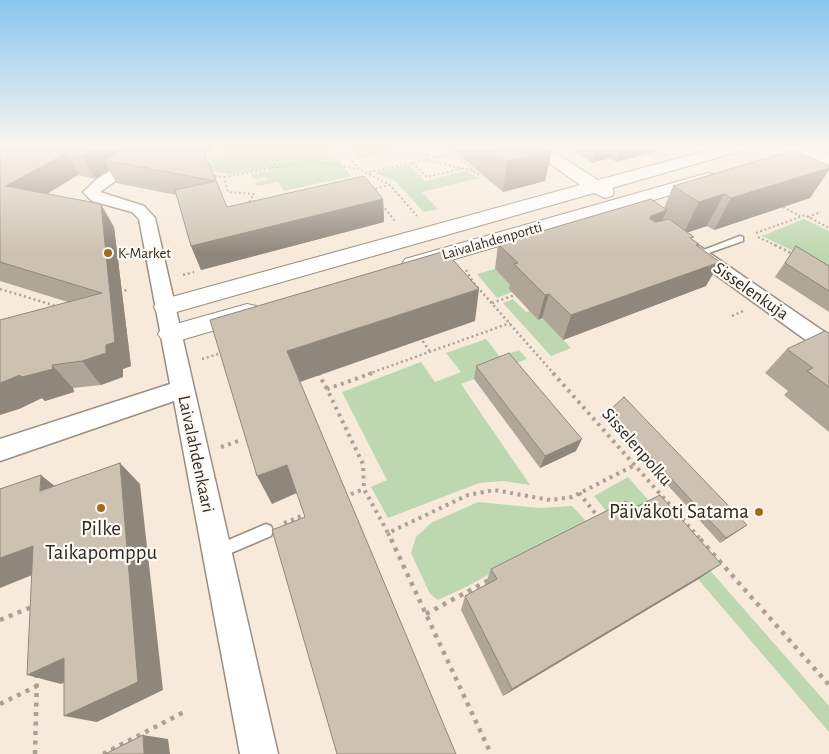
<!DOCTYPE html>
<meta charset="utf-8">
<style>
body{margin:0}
canvas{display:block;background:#f7eada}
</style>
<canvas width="829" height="754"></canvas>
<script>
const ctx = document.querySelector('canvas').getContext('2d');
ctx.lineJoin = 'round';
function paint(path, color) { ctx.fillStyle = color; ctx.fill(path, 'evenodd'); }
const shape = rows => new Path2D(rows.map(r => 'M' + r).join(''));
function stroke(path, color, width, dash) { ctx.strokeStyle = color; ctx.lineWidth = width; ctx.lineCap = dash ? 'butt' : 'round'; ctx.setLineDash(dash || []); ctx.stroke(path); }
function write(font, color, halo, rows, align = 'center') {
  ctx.font = font + ' "Alegreya Sans",sans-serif'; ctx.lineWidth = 4.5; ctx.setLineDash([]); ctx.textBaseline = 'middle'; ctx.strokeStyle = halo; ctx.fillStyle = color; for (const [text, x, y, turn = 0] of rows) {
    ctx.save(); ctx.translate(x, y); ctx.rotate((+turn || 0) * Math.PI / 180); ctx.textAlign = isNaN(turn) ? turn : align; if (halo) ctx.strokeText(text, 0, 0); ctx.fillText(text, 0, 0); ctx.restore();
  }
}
paint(shape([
 [229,147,328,147,351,176,284,191,278,182,257,186,255,183,268,180,266,177,253,179,251,174,271,171,270,168,230,174,211,171,208,162],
 [349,147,388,147,393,152,359,159],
 [409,165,425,181,465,171,480,178,422,192,438,209,424,212,394,180,375,173],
 [804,219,829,231,829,268,762,236],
 [495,269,513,288,512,292,497,298,477,274],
 [513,299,526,312,530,311,538,320,542,318,571,348,551,356,503,303],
 [486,339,500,357,519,350,527,359,461,384,530,485,503,481,479,483,388,518,371,487,387,480,342,392,421,362,435,382,461,372,446,353],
 [628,477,829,706,829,732,643,515,619,527,594,496],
 [478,502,540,508,572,506,586,521,468,586,438,600,430,594,411,553,416,537,431,523]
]), '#bdd8b1');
const service = shape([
 [740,236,743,237,743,241,700,256,694,256,693,254,740,236],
 [266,524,271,526,273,531,271,536,217,559,212,557,210,552,212,547,266,524]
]);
const minor = shape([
 [147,147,163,147,100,192,144,206,155,218,278,754,240,754,174,401,0,461,0,439,170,384,139,219,132,212,92,201,83,192,97,179,147,147],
 [693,245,699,246,829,335,829,354,821,351,687,254,684,250,687,246,693,245]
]);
const tertiary = shape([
 [527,147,546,147,598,180,720,147,746,147,744,150,612,188,614,192,612,196,605,198,594,193,166,315,157,313,154,307,157,301,580,185,527,147],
 [708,173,714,174,717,178,714,182,421,269,413,271,405,269,402,264,405,259,708,173],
 [247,304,256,306,259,312,256,318,171,343,162,340,158,334,162,328,247,304]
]);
const primary = shape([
 [790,147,812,147,829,155,829,166,792,150,790,147]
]);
stroke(service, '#998e80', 3);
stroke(minor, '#998e80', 3);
stroke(tertiary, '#998e80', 2);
stroke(primary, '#998e80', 2);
stroke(shape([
 [302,147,312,161,358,169],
 [340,147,359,169,390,185,417,216],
 [447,147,477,174,482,174],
 [760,149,777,157],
 [428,159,454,153],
 [425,160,430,147],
 [205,162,224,147],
 [412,163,427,177,461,169],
 [271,168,289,147],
 [365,173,425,160,474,171],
 [210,175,224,177,228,192,254,194,248,204],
 [224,177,312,161],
 [371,190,389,185],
 [382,205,395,221],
 [783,207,800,216],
 [808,217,821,212],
 [756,233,805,215,829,228],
 [758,237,777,246]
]), '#aba295', 2, [2, 2.5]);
stroke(shape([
 [775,245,793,254],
 [466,270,473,282,554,374],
 [183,275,194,272],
 [0,289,53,305,55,308],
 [120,293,128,289],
 [492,303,515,295],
 [732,316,743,311],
 [420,337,430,352],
 [202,359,218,354],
 [318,372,319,374],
 [368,374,510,323]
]), '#aba295', 2.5, [2, 3]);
stroke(shape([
 [318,373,327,389],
 [372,373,327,389,363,464,364,489,388,533,468,495,494,490,550,500,572,497,635,465],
 [553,373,701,540],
 [221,447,241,440],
 [579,493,599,518],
 [344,497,364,489],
 [284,523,306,514],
 [388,533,391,540]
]), '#aba295', 4, [3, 4.5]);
stroke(shape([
 [391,539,491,754],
 [700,539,829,685],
 [426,614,489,580],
 [0,620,34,606],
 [0,704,37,686],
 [35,754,37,674],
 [103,754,186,711]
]), '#aba295', 4.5, [4, 5.5]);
paint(service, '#fff');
paint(minor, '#fff');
paint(tertiary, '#fff');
paint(primary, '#fff');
paint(shape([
 [0,147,215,147,205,154,227,207,383,199,384,222,201,270,191,246,176,195,116,183,109,169,95,179,78,175,47,194,114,227,131,366,123,369,123,377,101,385,73,388,74,392,45,401,42,398,19,409,68,302,0,281],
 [449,147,547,147,545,181,503,192],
 [568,147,657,147,655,152,616,162,610,158,592,163],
 [829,166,829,170,810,198,714,230,707,226,687,232,697,246,706,286,563,340,542,318,538,320,509,289,510,285,495,269,498,244,664,208,673,186],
 [796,246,829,266,829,312,775,277],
 [829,333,829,432,784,395,788,391,765,373,787,349],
 [476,366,576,451,540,468,474,379],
 [609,411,747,525,720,543,606,417],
 [632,509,721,564,697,580,503,696,461,610,465,596,485,585,491,569]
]), '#b0a698');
paint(shape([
 [98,147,144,147,105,160,109,169,95,179,83,156],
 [201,147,215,147,204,155],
 [597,147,613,147,610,158,592,163],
 [621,147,657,147,655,152,616,162],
 [552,151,545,181,503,192,507,161],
 [66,153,78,175,22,209,6,186],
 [829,168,829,170,810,198,714,230,731,198],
 [724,194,707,226,683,234,699,202],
 [383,199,384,222,201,270,191,246],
 [101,204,114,227,131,366,123,369,123,377,101,385,82,361,106,345],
 [667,210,656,234,640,240,651,216],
 [720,262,706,286,563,340,571,315],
 [479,289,475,321,297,383,287,351],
 [549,294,542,318,538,320,545,295],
 [52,365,73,388,74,392,45,401,42,398,19,409,0,415,0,383,20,375],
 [582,439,576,451,540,468,545,456],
 [120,463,140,484,163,690,97,722,64,716],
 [287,465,299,492,272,504,257,476],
 [41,475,67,496,40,491],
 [747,525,740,530,720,543,726,538],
 [33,546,62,563,0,588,0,558],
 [721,564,697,580,503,696,512,689],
 [64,658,95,668,61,684,27,675],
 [143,735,168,739,170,754,144,754]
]), '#90877c');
const building = shape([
 [0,147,98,147,83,156,66,153,6,186,101,204,115,342,106,345,106,353,82,361,52,365,53,369,22,377,20,375,0,383,0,320,102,293,0,262,0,147],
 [125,147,202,147,227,207,364,176,383,199,191,246,175,190,215,181,105,160,125,147],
 [488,147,547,147,552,151,507,161,488,147],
 [794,150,829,166,829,168,731,198,724,194,699,202,673,186,794,150],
 [651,199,667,210,651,216,650,219,656,222,669,219,694,237,690,238,699,244,696,245,720,262,571,315,549,294,545,295,514,264,518,263,498,244,651,199],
 [796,246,829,266,829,291,785,263,796,246],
 [445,251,479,289,287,351,456,754,337,754,272,530,305,517,287,465,257,476,210,320,445,251],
 [825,331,829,333,829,387,807,371,813,368,787,349,825,331],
 [509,353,582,439,545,456,476,366,509,353],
 [624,397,747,525,726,538,609,411,624,397],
 [120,463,138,682,64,716,64,658,27,675,33,546,0,558,0,489,41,475,40,491,120,463],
 [660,495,721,564,512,689,465,596,497,579,491,569,626,501,632,509,660,495],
 [143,735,144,754,105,754,143,735]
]);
paint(building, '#cdc1b1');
stroke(building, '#90877c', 1);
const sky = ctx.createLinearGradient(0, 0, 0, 253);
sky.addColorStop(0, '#89c6f0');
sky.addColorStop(0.58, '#fbf6ee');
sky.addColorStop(1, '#fbf6ee00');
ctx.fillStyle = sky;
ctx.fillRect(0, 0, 829, 253);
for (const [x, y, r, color] of [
 [108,253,5,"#9f6b22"],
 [101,508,5,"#9f6b22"],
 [759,512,5,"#9f6b22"]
]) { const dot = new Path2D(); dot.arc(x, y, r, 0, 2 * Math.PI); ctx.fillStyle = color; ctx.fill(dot); stroke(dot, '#fef9f2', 2); }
write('15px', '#2d2923', '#fef9f2', [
 ["Laivalahdenportti",492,241,-16]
]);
write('15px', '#2d2923', '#fef9f2', [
 ["K-Market",118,253]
], 'left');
write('18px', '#2d2923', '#fef9f2', [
 ["Sisselenkuja",751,291,35],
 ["Sisselenpolku",637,447,49],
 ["Laivalahdenkaari",196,454,78]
]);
write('21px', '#2d2923', '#fef9f2', [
 ["Päiväkoti Satama",749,512],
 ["Pilke",101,529,"center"],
 ["Taikapomppu",101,553,"center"]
], 'right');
</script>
